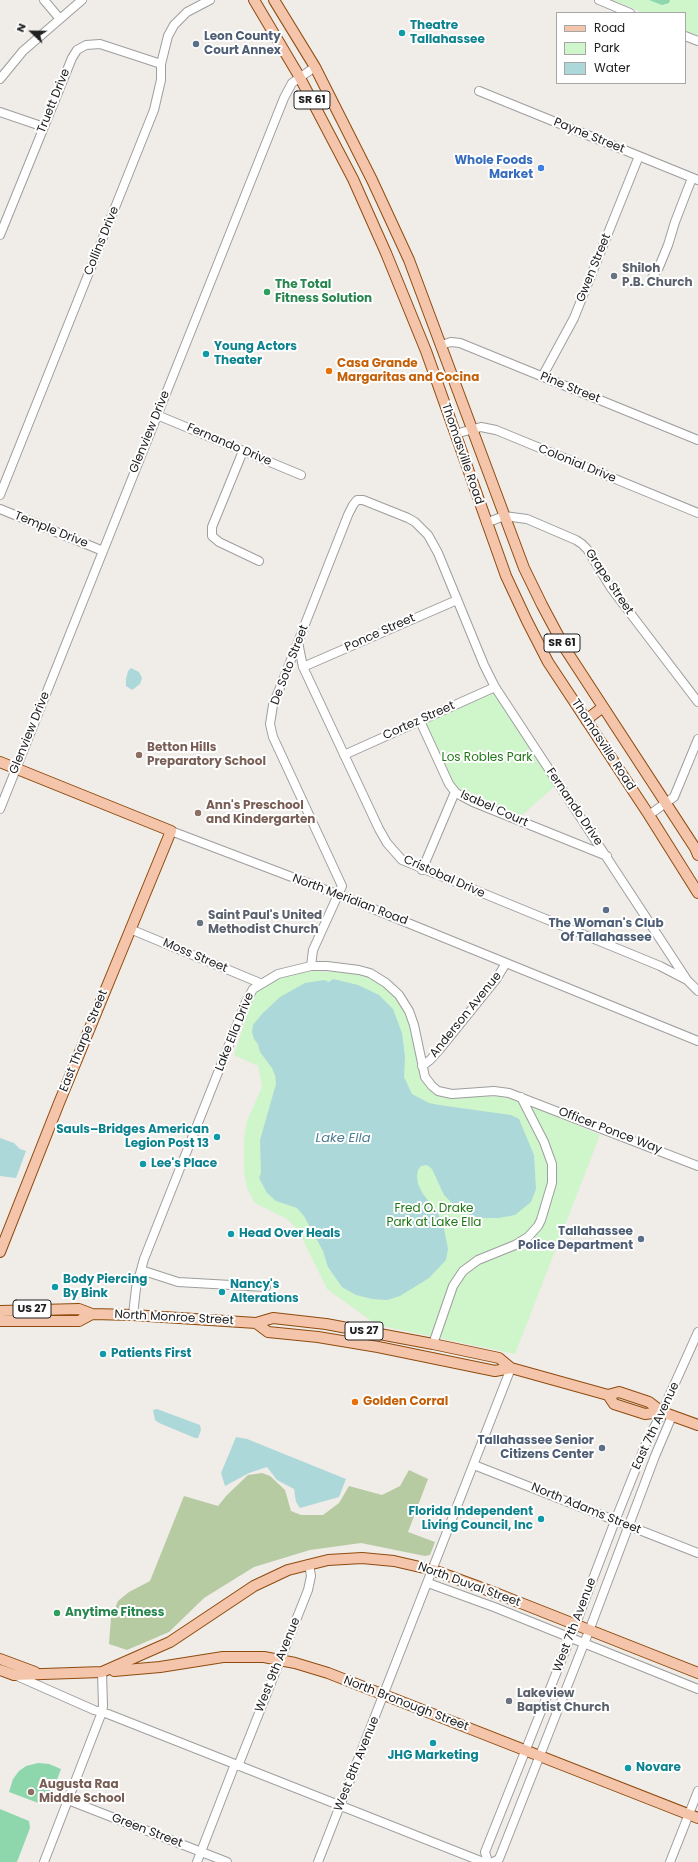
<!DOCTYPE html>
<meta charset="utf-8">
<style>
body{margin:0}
#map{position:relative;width:698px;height:1862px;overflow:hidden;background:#f0ece8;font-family:Poppins,sans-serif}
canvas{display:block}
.legend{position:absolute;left:556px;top:12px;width:130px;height:72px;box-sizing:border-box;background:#fff;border:1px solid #a6a6a6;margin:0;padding:5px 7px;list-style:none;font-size:12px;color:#212121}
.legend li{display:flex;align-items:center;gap:8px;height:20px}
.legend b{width:20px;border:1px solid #a6a6a6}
.north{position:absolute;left:12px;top:12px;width:40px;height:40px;-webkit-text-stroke:3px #fff;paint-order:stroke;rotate:292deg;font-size:11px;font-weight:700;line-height:16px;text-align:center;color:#212121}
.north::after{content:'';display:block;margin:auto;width:14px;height:18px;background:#212121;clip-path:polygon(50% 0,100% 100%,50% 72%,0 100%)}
</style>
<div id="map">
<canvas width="698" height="1862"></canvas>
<ul class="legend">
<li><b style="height:5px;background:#f4c5aa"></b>Road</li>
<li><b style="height:11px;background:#cff5ca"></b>Park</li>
<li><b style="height:11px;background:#add8d9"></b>Water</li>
</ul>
<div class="north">N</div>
</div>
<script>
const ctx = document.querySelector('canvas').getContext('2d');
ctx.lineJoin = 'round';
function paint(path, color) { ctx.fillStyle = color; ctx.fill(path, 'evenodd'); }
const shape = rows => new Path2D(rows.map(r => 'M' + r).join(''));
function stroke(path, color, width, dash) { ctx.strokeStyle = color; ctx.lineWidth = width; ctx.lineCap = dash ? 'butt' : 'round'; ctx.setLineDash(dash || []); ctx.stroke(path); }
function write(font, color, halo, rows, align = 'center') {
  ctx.font = font + ' Poppins,sans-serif'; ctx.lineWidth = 4; ctx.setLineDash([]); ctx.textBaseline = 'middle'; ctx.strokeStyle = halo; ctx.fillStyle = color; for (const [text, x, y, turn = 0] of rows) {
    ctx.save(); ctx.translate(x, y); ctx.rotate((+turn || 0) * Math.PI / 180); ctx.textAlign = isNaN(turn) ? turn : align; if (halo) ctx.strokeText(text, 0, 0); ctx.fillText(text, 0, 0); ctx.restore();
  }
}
paint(shape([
 [409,1470,428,1479,408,1532,435,1542,430,1555,425,1556,361,1543,310,1550,254,1567,204,1598,169,1632,127,1650,109,1644,111,1618,118,1601,129,1592,150,1581,184,1496,218,1506,227,1495,248,1475,262,1473,270,1476,285,1490,291,1511,301,1515,323,1515,339,1503,349,1486,382,1495,400,1486]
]), '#b6cba1');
paint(shape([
 [613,0,698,0,698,36,685,30,685,13,644,13],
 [494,691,555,786,520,817,467,797,454,787,426,727,427,721],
 [310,971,355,973,370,977,386,987,397,999,409,1019,421,1081,433,1092,448,1098,502,1096,539,1109,600,1135,515,1354,377,1325,327,1289,298,1230,287,1219,255,1203,247,1188,244,1171,244,1138,247,1121,262,1087,258,1066,234,1055,252,1000,259,990,273,980]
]), '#cff5ca');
paint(shape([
 [649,0,670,0,669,3,662,5],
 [38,1763,49,1764,61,1769,49,1801,41,1804,9,1792,13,1779,19,1771,26,1766],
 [0,1809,29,1821,30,1828,17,1862,0,1862]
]), '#8ed7ad');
paint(shape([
 [131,668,139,672,142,678,140,684,132,690,126,686,126,679,128,671],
 [333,979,358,985,379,995,393,1009,402,1033,405,1057,404,1077,412,1094,429,1103,439,1105,511,1115,519,1119,534,1155,536,1189,531,1202,515,1215,499,1218,482,1218,466,1214,459,1210,444,1195,432,1169,427,1165,421,1166,418,1170,417,1176,418,1184,423,1194,438,1213,444,1229,448,1249,446,1260,429,1278,400,1296,387,1300,372,1299,356,1295,342,1287,328,1267,323,1251,304,1216,297,1208,276,1201,267,1193,259,1178,261,1173,260,1140,276,1084,275,1075,272,1068,260,1052,258,1044,254,1039,252,1032,253,1025,262,1014,280,997,305,983,324,980,329,982],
 [0,1138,14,1143,20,1149,26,1151,16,1178,0,1176],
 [157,1409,200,1425,201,1430,198,1438,195,1438,159,1423,155,1420,153,1410],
 [236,1437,247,1439,346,1479,339,1497,300,1508,296,1502,294,1489,277,1480,267,1467,249,1473,225,1486,221,1473]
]), '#add8d9');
const minor = shape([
 [44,0,60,19],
 [599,0,630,13],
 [685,36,698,41],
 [0,79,23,51,82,0],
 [479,91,698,180],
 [0,112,44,127],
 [0,235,72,58,77,50,86,45,100,44,161,64],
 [652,278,659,267,668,245,675,222,692,178],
 [441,345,451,342,460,343,698,440],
 [542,377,574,318,639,156],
 [157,415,301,475],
 [455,434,481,427,496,430,698,513],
 [243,451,212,527,212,536,219,542,259,561],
 [0,495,154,110,161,80,161,64,168,36,174,25,187,12,210,0],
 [0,509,103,551],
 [486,523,504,516,527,519,576,540,582,544,587,549,611,588,698,702],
 [298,642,303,667,379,829,387,843,402,860,660,966,687,980],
 [303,667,457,600],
 [420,721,449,784,456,793,473,802,607,856],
 [344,755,495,687],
 [0,809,284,98,292,83,315,67],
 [649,815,674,797,698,739],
 [171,831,339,895,698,1041],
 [422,870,455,792],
 [130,929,260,983],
 [311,966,313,950,342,886,273,737,270,724,273,705,285,675,348,515,353,505,357,500,363,500,408,518,415,522,428,535,438,553,484,665,495,687,687,980,698,991],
 [422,1066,430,1060,439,1050,497,978,506,963],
 [141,1270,178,1282,266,1287],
 [133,1315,136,1288,144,1259,246,1002,253,989,278,974,311,966,327,966,359,970,370,973,386,983,399,995,409,1011,414,1025,425,1077,432,1086,438,1091,452,1094,494,1091,509,1093,698,1166],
 [433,1344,453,1286,463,1271,478,1260,515,1245,528,1237,538,1226,541,1220,552,1183,552,1164,544,1142,521,1097],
 [474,1465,698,1553],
 [428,1583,494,1607,698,1689],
 [17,1676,94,1710,108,1714,483,1862],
 [238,1766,308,1590,311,1576,309,1564],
 [68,1800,227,1862],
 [44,1862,102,1712,103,1706,102,1672],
 [197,1862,235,1764],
 [318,1862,511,1368],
 [488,1862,485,1852,575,1626,615,1521,647,1441,662,1412,698,1332],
 [493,1862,499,1859,589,1631,655,1456,672,1416],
 [670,1862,698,1791]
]);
const major = shape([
 [254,0,299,76,353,179,386,253,426,351,506,576,527,621,548,662,649,815,698,893],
 [274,0,315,67,372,180,409,260,524,568,542,605,566,650,695,848,698,855],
 [586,720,603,707],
 [0,762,171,831,59,1103,0,1252],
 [0,1311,79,1309,92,1314,133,1315,256,1323,273,1318,326,1324,433,1344,499,1358,511,1368],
 [0,1321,79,1321,92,1314],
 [256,1323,268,1332,318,1337,378,1347,495,1371,511,1368,608,1395,619,1392,649,1402,662,1412,698,1425],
 [608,1395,614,1404,645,1414,662,1412],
 [0,1659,35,1672],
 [0,1670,14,1675,102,1672,170,1642,254,1586,288,1570,328,1560,362,1558,394,1561,433,1570,498,1594,698,1673],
 [114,1671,160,1667,223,1657,264,1657,295,1663,328,1673,698,1818]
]);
stroke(minor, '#9e9e9e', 10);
stroke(major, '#8f4b0e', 12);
stroke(minor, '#fff', 8);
stroke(major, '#f4c5aa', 10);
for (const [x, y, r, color] of [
 [402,33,4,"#0f9aa8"],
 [196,44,4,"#5c6f8a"],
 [541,168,4,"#3f7fe0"],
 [614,276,4,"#6b7280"],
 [267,292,4,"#2e9e5b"],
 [206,354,4,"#0f9aa8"],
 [329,371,4,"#e8710a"],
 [139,755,4,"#8d6e63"],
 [198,813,4,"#8d6e63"],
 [606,910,4,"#5c6f8a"],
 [200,923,4,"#6b7280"],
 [217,1137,4,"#0f9aa8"],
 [143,1164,4,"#0f9aa8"],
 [231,1234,4,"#0f9aa8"],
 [641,1239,4,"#5c6f8a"],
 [55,1287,4,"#0f9aa8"],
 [222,1292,4,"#0f9aa8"],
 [103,1354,4,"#0f9aa8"],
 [355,1402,4,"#e8710a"],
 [602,1448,4,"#5c6f8a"],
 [541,1519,4,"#0f9aa8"],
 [57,1613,4,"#2e9e5b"],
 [509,1701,4,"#6b7280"],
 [433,1743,4,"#0f9aa8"],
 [628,1768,4,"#0f9aa8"],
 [31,1792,4,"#8d6e63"]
]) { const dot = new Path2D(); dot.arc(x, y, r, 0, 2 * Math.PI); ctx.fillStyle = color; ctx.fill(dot); stroke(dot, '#fff', 1.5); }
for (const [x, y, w] of [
 [312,100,36],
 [562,643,36],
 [32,1309,38],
 [364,1331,38]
]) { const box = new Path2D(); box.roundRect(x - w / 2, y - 9, w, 18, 3); ctx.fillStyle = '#fff'; ctx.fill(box); stroke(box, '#212121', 1); }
write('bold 11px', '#212121', null, [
 ["SR 61",312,100],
 ["SR 61",562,643],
 ["US 27",32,1309],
 ["US 27",364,1331]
]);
write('bold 12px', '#0d838f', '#fff', [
 ["Theatre",410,26],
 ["Tallahassee",410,40],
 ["Young Actors",214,347],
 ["Theater",214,361],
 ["Sauls–Bridges American",209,1130,"right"],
 ["Legion Post 13",209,1144,"right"],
 ["Lee's Place",151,1164],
 ["Head Over Heals",239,1234],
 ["Body Piercing",63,1280],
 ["By Bink",63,1294],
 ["Nancy's",230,1285],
 ["Alterations",230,1299],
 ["Patients First",111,1354],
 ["Florida Independent",533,1512,"right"],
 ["Living Council, Inc",533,1526,"right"],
 ["JHG Marketing",433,1756,"center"],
 ["Novare",636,1768]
], 'left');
write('bold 12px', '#4e5e75', '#fff', [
 ["Leon County",204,37,"left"],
 ["Court Annex",204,51,"left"],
 ["The Woman's Club",606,924,"center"],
 ["Of Tallahassee",606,938,"center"],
 ["Tallahassee",633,1232],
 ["Police Department",633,1246],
 ["Tallahassee Senior",594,1441],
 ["Citizens Center",594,1455]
], 'right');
write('12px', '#212121', '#fff', [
 ["Truett Drive",54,101,-68],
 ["Payne Street",589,136,22],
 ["Collins Drive",102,241,-68],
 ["Gwen Street",594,268,-68],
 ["Pine Street",570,388,22],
 ["Glenview Drive",150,432,-68],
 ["Fernando Drive",229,445,23],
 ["Thomasville Road",462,454,71],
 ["Colonial Drive",577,464,22],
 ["Temple Drive",51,530,22],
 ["Grape Street",609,582,56],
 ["Ponce Street",380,633,-24],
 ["De Soto Street",290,665,-69],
 ["Cortez Street",419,721,-24],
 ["Glenview Drive",30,733,-68],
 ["Thomasville Road",603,745,57],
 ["Fernando Drive",574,807,56],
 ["Isabel Court",494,809,24],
 ["Cristobal Drive",444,877,24],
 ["North Meridian Road",350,900,21],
 ["Moss Street",195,956,23],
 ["Anderson Avenue",466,1015,-51],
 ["Lake Ella Drive",235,1032,-68],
 ["East Tharpe Street",84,1041,-68],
 ["Officer Ponce Way",610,1131,21],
 ["North Monroe Street",174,1318,3],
 ["East 7th Avenue",656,1426,-65],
 ["North Adams Street",586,1509,22],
 ["North Duval Street",469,1585,20],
 ["West 7th Avenue",575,1625,-69],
 ["West 9th Avenue",278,1665,-68],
 ["North Bronough Street",406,1704,21],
 ["West 8th Avenue",357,1764,-68],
 ["Green Street",147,1831,21]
]);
write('bold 12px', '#366cbe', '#fff', [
 ["Whole Foods",533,161],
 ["Market",533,175]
], 'right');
write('bold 12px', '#5b616d', '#fff', [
 ["Shiloh",622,269],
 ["P.B. Church",622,283],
 ["Saint Paul's United",208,916],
 ["Methodist Church",208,930],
 ["Lakeview",517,1694],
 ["Baptist Church",517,1708]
], 'left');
write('bold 12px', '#27864d', '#fff', [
 ["The Total",275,285],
 ["Fitness Solution",275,299],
 ["Anytime Fitness",65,1613]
], 'left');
write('bold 12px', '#c56008', '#fff', [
 ["Casa Grande",337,364],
 ["Margaritas and Cocina",337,378],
 ["Golden Corral",363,1402]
], 'left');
write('bold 12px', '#785e54', '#fff', [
 ["Betton Hills",147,748],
 ["Preparatory School",147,762],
 ["Ann's Preschool",206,806],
 ["and Kindergarten",206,820],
 ["Augusta Raa",39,1785],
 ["Middle School",39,1799]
], 'left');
write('12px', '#217717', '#fff', [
 ["Los Robles Park",487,758],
 ["Fred O. Drake",434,1209],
 ["Park at Lake Ella",434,1223]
]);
write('italic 13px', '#4b7c91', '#fff', [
 ["Lake Ella",343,1139]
]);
</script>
